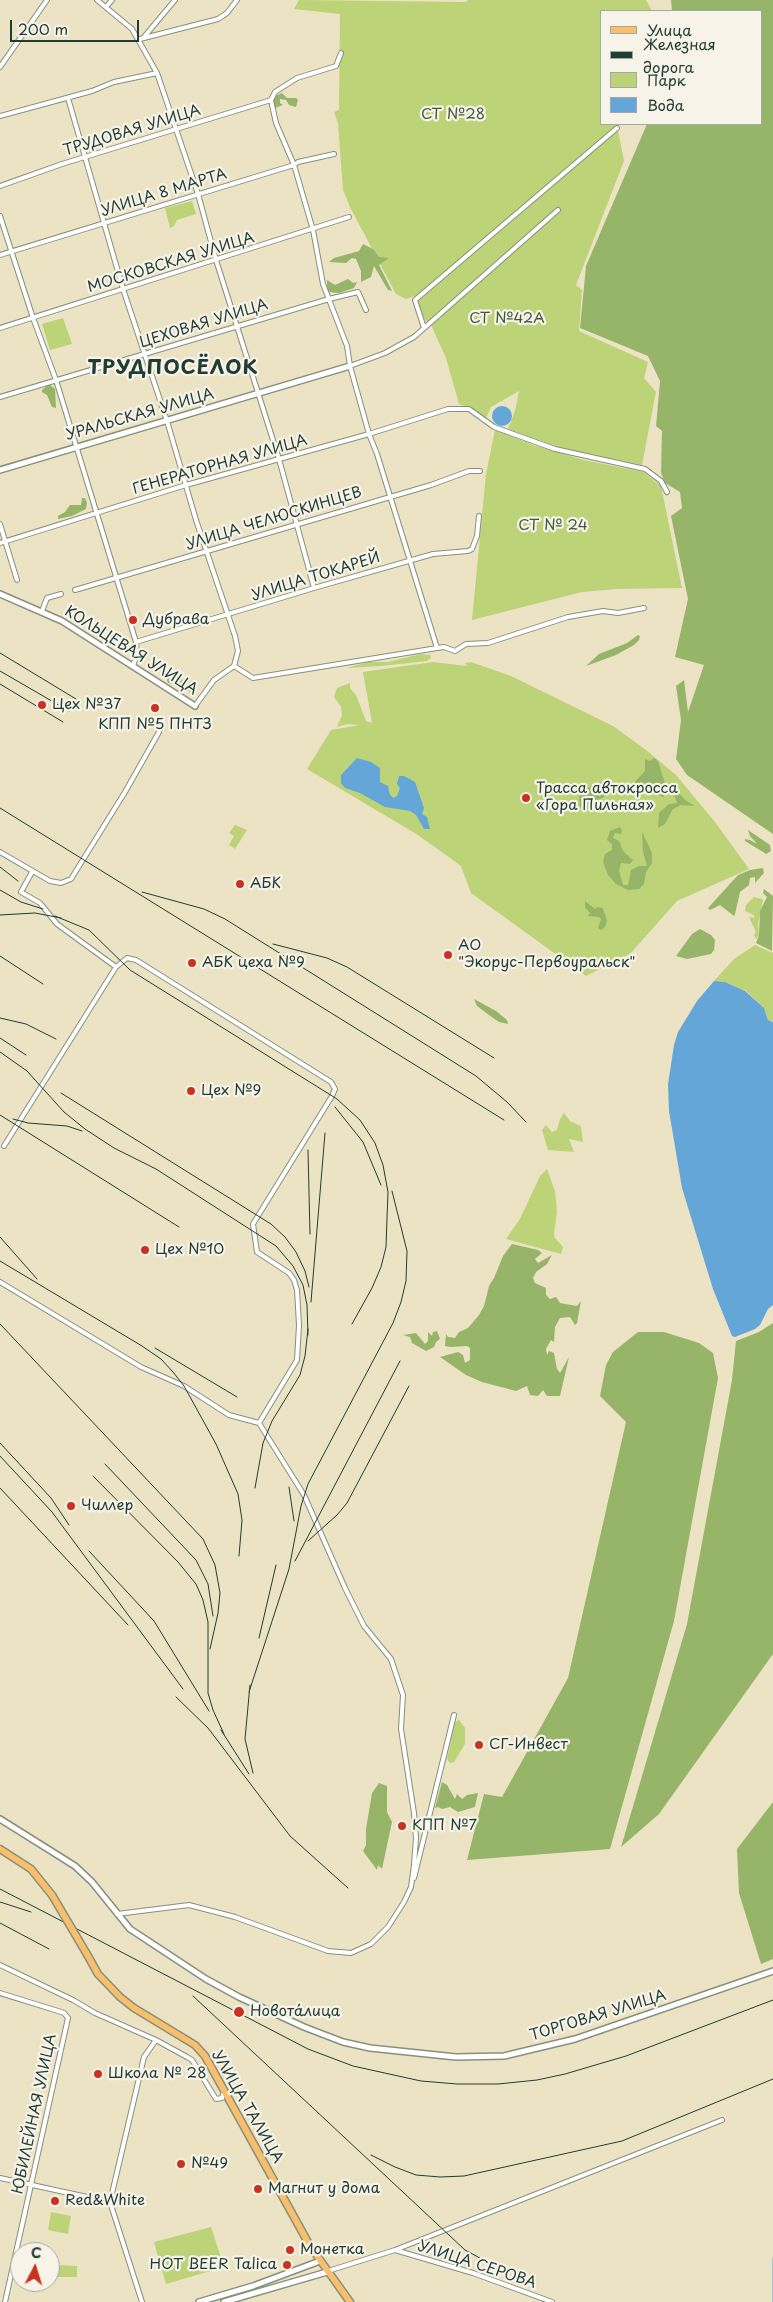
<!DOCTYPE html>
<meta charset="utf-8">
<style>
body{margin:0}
#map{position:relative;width:773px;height:2302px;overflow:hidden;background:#ece3c5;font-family:"Playpen Sans",sans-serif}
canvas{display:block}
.legend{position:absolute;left:600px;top:10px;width:162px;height:115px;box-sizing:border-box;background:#f7f3e8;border:1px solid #a1aaa0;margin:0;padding:6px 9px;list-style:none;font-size:15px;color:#1f3d34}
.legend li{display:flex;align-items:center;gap:10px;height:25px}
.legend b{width:25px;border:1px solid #a1aaa0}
.north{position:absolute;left:10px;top:2242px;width:50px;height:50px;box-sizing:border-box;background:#f7f3e8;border:1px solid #a1aaa0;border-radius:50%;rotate:5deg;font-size:14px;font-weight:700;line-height:20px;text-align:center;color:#1f3d34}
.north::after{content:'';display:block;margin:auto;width:18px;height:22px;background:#c8321e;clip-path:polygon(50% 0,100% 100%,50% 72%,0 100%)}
.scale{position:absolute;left:10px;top:20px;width:129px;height:22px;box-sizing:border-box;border:2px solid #1f3d34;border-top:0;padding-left:6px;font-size:15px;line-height:18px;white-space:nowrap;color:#1f3d34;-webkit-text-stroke:4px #f7f3e8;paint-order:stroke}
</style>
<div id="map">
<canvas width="773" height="2302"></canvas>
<ul class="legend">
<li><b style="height:6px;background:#f9bf6c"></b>Улица</li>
<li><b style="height:6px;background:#1f3d34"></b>Железная дорога</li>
<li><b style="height:14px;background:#bdd377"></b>Парк</li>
<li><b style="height:14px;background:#65a6d8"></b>Вода</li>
</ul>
<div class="north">С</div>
<div class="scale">200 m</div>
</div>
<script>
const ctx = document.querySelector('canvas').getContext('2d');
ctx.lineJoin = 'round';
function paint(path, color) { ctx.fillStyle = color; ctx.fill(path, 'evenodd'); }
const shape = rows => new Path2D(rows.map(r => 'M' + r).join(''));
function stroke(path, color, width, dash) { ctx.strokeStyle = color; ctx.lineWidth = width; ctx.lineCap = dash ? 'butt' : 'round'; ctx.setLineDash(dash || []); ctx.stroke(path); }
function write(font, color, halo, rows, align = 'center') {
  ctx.font = font + ' "Playpen Sans",sans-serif'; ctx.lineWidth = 4.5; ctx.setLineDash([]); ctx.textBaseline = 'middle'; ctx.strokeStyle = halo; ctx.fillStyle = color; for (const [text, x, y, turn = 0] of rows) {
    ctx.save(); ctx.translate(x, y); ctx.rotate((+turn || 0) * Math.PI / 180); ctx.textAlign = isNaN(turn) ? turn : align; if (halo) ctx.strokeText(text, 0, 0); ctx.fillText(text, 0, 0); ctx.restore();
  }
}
paint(shape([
 [299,0,466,2,468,0,646,0,652,11,602,11,602,124,620,124,418,295,406,299,396,294,350,207,343,190,338,123,334,112,339,110,340,14,294,9],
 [618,130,624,161,576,285,582,290,579,331,648,362,644,378,656,392,642,465,565,449,508,429,515,411,519,391,491,407,486,418,475,410,459,404,446,358,431,325,425,320,417,305,417,302],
 [192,201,196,214,177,220,174,226,170,228,165,208],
 [63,318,72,344,50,350,42,324],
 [495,430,533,445,584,460,643,472,661,486,682,588,617,589,582,592,472,620,486,474],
 [421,654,430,655,431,658,427,661,381,666,347,668,368,662,388,662],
 [433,662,467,666,465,663,471,662,511,676,613,726,646,750,676,775,715,822,749,869,677,901,630,954,586,976,471,893,461,866,418,835,307,769,331,730,360,725,347,724,337,727,342,715,341,707,334,697,337,688,350,683,350,688,356,695,366,721,372,723,363,672],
 [235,825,247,830,235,849,229,845,234,836,229,833],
 [754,897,762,899,763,901,758,923,759,935,756,939,754,935,756,932,749,917,754,918,754,915,745,911,746,905],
 [755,945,773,953,773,1021,768,1020,764,1008,746,991,725,982,714,981,734,959],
 [564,1113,570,1121,581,1126,583,1142,569,1139,574,1152,548,1150,542,1130,546,1125,552,1132,557,1130,560,1119],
 [547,1169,555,1191,557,1212,554,1234,555,1238,563,1247,561,1254,506,1239,520,1219,540,1176],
 [459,1720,465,1728,465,1744,454,1762,450,1763,447,1759,455,1722],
 [51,2212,71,2216,68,2234,48,2230],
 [211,2227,224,2267,166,2284,154,2242],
 [55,2265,77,2266,77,2277,53,2277,52,2267]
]), '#bdd377');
paint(shape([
 [671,0,773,0,773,834,687,775,676,759,681,720,676,686,684,680,688,712,704,665,675,657,688,599,671,516,682,508,680,492,665,483,661,473,662,431,656,426,660,381,648,356,580,328,586,266,647,124,762,124,762,11,672,11],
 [282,93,287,98,296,98,298,100,296,107,289,105,286,100,280,99,280,103,283,105,275,108,273,97],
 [363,244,373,249,379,257,389,258,379,265,392,291,388,290,374,266,371,277,361,282,361,271,356,259,352,258,346,263,329,262,334,258,359,251],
 [348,279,353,283,357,282,354,288,339,293,329,292,327,287,327,280,335,285],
 [49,384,55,389,56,408,52,407,47,395,42,392,42,390],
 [82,498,85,498,87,503,86,509,72,516,58,519,58,516,65,512,70,505,81,505],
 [638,635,640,636,639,640,634,645,616,655,586,666,599,654,627,643],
 [170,672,174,674,176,681,182,679,186,684,190,682,194,685,193,694,179,685,168,683,167,680],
 [654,758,658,761,664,780,667,791,663,797,646,789,630,787,645,771,645,759,650,761],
 [600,782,627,789,609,794,590,804,585,813,580,807,579,797,583,790],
 [675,789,677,793,679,793,685,800,695,806,681,805,673,809,665,824,658,828,659,813,669,804,677,803,674,794],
 [620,827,622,831,621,834,615,833,613,838,619,841,623,851,633,860,630,864,621,863,619,871,623,885,628,885,631,870,639,866,647,866,643,852,642,832,652,853,652,863,646,872,644,884,639,889,628,890,616,884,608,875,603,862,605,854,612,850,612,844,607,840,610,831],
 [748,830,770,845,771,851,766,854,763,852,745,841,745,839,750,840,757,844,750,836],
 [763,868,764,873,755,883,755,877,750,878,749,885,740,892,735,914,734,916,720,905,710,910,708,908,738,875,750,870],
 [764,889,773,896,772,951,756,943,759,935,760,911,767,897,763,893],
 [585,901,595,909,597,907,603,908,607,921,605,927,601,930,598,928,601,919,599,917,588,916,590,913,585,907],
 [700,929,711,935,715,940,714,950,711,954,687,959,676,956,692,934],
 [474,999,496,1011,507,1020,508,1024,499,1022,493,1018,477,1006],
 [512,1244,538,1250,542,1253,535,1259,538,1263,552,1255,547,1264,536,1272,533,1278,535,1283,546,1288,546,1295,550,1299,556,1297,560,1303,577,1306,581,1301,577,1323,575,1325,570,1317,560,1318,555,1327,554,1342,551,1340,546,1349,547,1355,549,1351,554,1353,557,1369,560,1373,569,1357,560,1396,547,1396,543,1390,538,1396,530,1395,527,1386,516,1391,482,1382,466,1375,440,1357,458,1352,463,1355,465,1363,470,1360,470,1348,467,1346,451,1347,445,1346,446,1334,448,1337,455,1338,459,1332,468,1328,479,1315,484,1306,489,1286,494,1278,503,1256],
 [773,1323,773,1654,659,1814,621,1847,687,1624,732,1380,736,1341,759,1332],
 [437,1331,440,1339,436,1342,434,1347,426,1351,412,1343,410,1337,403,1335,416,1333,425,1344,428,1341,428,1332,432,1336,433,1332],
 [638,1332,664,1332,699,1343,713,1353,718,1378,674,1621,610,1849,467,1860,484,1794,502,1797,568,1678,626,1422,600,1396,606,1365,613,1352],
 [442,1782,447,1785,455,1799,457,1794,462,1799,467,1795,478,1793,475,1807,458,1812,450,1807,442,1809,438,1807,435,1808],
 [379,1783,387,1786,387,1812,392,1822,382,1869,378,1865,377,1870,363,1851,366,1845,366,1829,372,1793],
 [773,1802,773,1959,761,1964,739,1893,737,1849]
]), '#96b568');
paint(shape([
 '492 416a10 10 0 1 1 20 0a10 10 0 1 1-20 0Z',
 [357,758,371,762,380,768,380,782,388,786,390,795,394,798,397,796,400,788,397,784,399,776,404,776,415,782,424,808,422,814,427,817,430,829,424,829,416,815,410,811,385,807,360,793,345,788,341,783,341,775],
 [714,981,725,982,745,991,764,1008,768,1020,773,1022,773,1305,768,1309,760,1325,755,1329,735,1337,732,1336,713,1289,682,1188,669,1111,668,1084,674,1045,678,1032,697,1001]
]), '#65a6d8');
stroke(shape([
 [773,2302,773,2258]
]), '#65a6d8', 1);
const minor = shape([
 [97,0,132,29,157,73,198,194,216,260,279,459,314,588],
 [106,7,112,0],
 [144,37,175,0],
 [140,39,218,19,227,13,237,0],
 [341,53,336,66,297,78,275,92,271,100,276,123,294,165,313,230,323,284,347,346,350,366,369,434,377,454,437,648],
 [0,67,47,0],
 [68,98,123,289,167,421,196,520,235,636,238,651,234,666],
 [0,116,92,91,114,82,157,73],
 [0,186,62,164,271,100],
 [0,216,33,318,56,380,136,642,137,654,133,666],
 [0,255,294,165,298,162,334,154],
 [0,328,349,217],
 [424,328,415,300,617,128],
 [350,366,385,353,414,337,558,210],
 [0,397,329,299,358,292,366,310],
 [0,524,17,580],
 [0,543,186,485,369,434,448,409,469,409,494,427,555,449,645,469,661,481,667,492],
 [75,590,431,485,469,471,480,471],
 [42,611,47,598,61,594],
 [136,642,314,588,433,554,468,551,472,549,477,536,479,516],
 [234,666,253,678,437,648,444,647,455,651,466,644,488,643,568,617,603,611,618,613,644,608],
 [195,706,214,680,234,666],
 [0,852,50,881,61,883,71,879,125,792,159,732],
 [32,872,21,892,40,903,57,924,116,967],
 [4,1146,116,967,127,958,136,960,331,1082,335,1089,332,1096,253,1224,257,1252,289,1273,294,1280,297,1290,299,1325,297,1360,259,1423],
 [0,1282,141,1367,184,1386,229,1415,259,1423,304,1495,345,1588,364,1626,391,1659,403,1695,401,1729,414,1813,416,1838,414,1865,411,1887,404,1902,388,1927,371,1944,351,1953,328,1951,235,1917,189,1905,117,1914],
 [414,1878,454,1715],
 [0,1965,73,2000,95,2013,156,2040,187,2057,192,2060,216,2099,222,2098,224,2092],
 [0,1993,58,2011,64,2013,68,2018,5,2302],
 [0,2178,110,2202],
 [395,2250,473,2273,552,2302],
 [328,2271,395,2250,722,2120],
 [142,2302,110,2202,144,2057,156,2040]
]);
const tertiary = shape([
 [0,470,350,366],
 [0,594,62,621,195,706],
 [0,1819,75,1866,92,1882,130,1929,206,1979,239,1997,304,2027,343,2042,370,2048,456,2057,504,2056,575,2039,773,1971],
 [199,2302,253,2286,320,2261],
 [224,2302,327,2272]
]);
const primary = shape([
 [0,1849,31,1869,52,1895],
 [88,1956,98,1974,120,1997,134,2008,195,2045,205,2056,310,2246,350,2302]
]);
stroke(minor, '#86907c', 6);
stroke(tertiary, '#86907c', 8);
stroke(primary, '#86907c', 9);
stroke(minor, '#fff', 4);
stroke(tertiary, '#fff', 5);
stroke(primary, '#f9bf6c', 6);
stroke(shape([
 [0,653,76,699],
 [0,671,69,711],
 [0,684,63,722],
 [0,808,504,1120],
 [0,867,18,881],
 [0,890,21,902,43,909],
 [142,892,204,909,225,919,476,1076,507,1102,526,1122],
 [0,915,35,913,61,918],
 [55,916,89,930,130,970,337,1099,360,1120,375,1143,383,1165,388,1192,387,1218,386,1247,381,1267,372,1288,352,1324],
 [273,944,327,958,347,967,494,1058],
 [0,956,43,984],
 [0,1018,26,1024,56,1039],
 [0,1038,26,1055],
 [0,1052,27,1071,64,1112,85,1129,114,1148,156,1169,276,1246,293,1266,303,1285,307,1305,308,1335],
 [61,1093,271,1224,285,1237,296,1252,305,1271,309,1287],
 [335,1107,363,1142,381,1185],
 [0,1115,179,1227],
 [13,1119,28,1123,67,1126,82,1131],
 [308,1150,310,1234],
 [0,1237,37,1279],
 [0,1261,142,1346,161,1359,173,1372,184,1386,216,1444,238,1494,242,1520,239,1556],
 [311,1302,325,1133],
 [0,1324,203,1539,215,1565,220,1593,218,1613,210,1649],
 [155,1348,237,1397],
 [0,1443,51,1498,69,1525],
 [0,1456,52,1512,183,1689],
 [105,1464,196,1560,208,1584,213,1616],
 [93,1476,178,1562,196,1584,203,1600,208,1622,208,1693,213,1710,224,1734],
 [289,1487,294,1521],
 [0,1488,128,1625],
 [255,1488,263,1443,272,1421,300,1375,305,1356,308,1329],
 [308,1541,337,1515,347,1503,409,1386],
 [89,1551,154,1621,209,1711],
 [295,1561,400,1361],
 [259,1638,276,1565],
 [250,1685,245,1739,253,1773],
 [249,1692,289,1569,301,1506,308,1484,393,1323,401,1302,406,1281,407,1251,392,1191],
 [176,1697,208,1728,290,1836,348,1888],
 [221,1730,249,1774],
 [0,1889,308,2049,353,2066,421,2081,457,2084,498,2084,537,2080,565,2074,626,2056,773,2000],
 [0,1902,31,1912],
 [0,1923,49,1949],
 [193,1996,465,2250,491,2264,520,2271],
 [371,2155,395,2167,416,2175,440,2177,464,2176,622,2141,773,2079]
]), '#1f3d34', 1);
const primaryBridge = shape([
 [52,1895,88,1956]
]);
stroke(primaryBridge, '#86907c', 9, []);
stroke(primaryBridge, '#f9bf6c', 6);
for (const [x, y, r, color] of [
 [133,620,5,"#c8321e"],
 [42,705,5,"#c8321e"],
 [155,708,5,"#c8321e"],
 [526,798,5,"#c8321e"],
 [240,884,5,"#c8321e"],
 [448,955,5,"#c8321e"],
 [192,963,5,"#c8321e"],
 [191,1091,5,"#c8321e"],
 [145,1250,5,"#c8321e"],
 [71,1506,5,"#c8321e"],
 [479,1745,5,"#c8321e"],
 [402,1826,5,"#c8321e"],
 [239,2012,6,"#c8321e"],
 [98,2074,5,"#c8321e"],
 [181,2164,5,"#c8321e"],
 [258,2189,5,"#c8321e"],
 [55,2201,5,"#c8321e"],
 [290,2250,5,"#c8321e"],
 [287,2265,5,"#c8321e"]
]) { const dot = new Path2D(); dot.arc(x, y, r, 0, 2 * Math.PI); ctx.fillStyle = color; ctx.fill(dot); stroke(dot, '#f7f3e8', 2); }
write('15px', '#3f5b41', '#f7f3e8', [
 ["СТ №28",453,115],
 ["СТ №42А",507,319],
 ["СТ № 24",553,526]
]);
write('15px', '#1f3d34', '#f7f3e8', [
 ["ТРУДОВАЯ УЛИЦА",132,131,-17],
 ["УЛИЦА 8 МАРТА",164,193,-17],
 ["МОСКОВСКАЯ УЛИЦА",171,263,-17],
 ["ЦЕХОВАЯ УЛИЦА",204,324,-17],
 ["УРАЛЬСКАЯ УЛИЦА",140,415,-16],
 ["ГЕНЕРАТОРНАЯ УЛИЦА",220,465,-16],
 ["УЛИЦА ЧЕЛЮСКИНЦЕВ",274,519,-17],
 ["УЛИЦА ТОКАРЕЙ",316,577,-17],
 ["КОЛЬЦЕВАЯ УЛИЦА",131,651,32],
 ["ТОРГОВАЯ УЛИЦА",598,2016,-17],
 ["УЛИЦА ТАЛИЦА",247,2107,60],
 ["ЮБИЛЕЙНАЯ УЛИЦА",35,2114,-78],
 ["УЛИЦА СЕРОВА",477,2265,18]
]);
write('15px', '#1f3d34', '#f7f3e8', [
 ["Дубрава",143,620],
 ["Цех №37",52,705],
 ["КПП №5 ПНТЗ",155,725,"center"],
 ["Трасса автокросса",536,789],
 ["«Гора Пильная»",536,806],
 ["АБК",250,884],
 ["АО",458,946],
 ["\"Экорус-Первоуральск\"",458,963],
 ["АБК цеха №9",202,963],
 ["Цех №9",201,1091],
 ["Цех №10",155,1250],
 ["Чиллер",81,1506],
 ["СГ-Инвест",489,1745],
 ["КПП №7",412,1826],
 ["Новота́лица",250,2012],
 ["Школа № 28",108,2074],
 ["№49",191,2164],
 ["Магнит у дома",268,2189],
 ["Red&White",65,2201],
 ["Монетка",300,2250],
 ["HOT BEER Talica",277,2265,"right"]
], 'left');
ctx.letterSpacing = '1px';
write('bold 20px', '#1f3d34', '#f7f3e8', [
 ["ТРУДПОСЁЛОК",173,368]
]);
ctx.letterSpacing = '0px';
</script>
